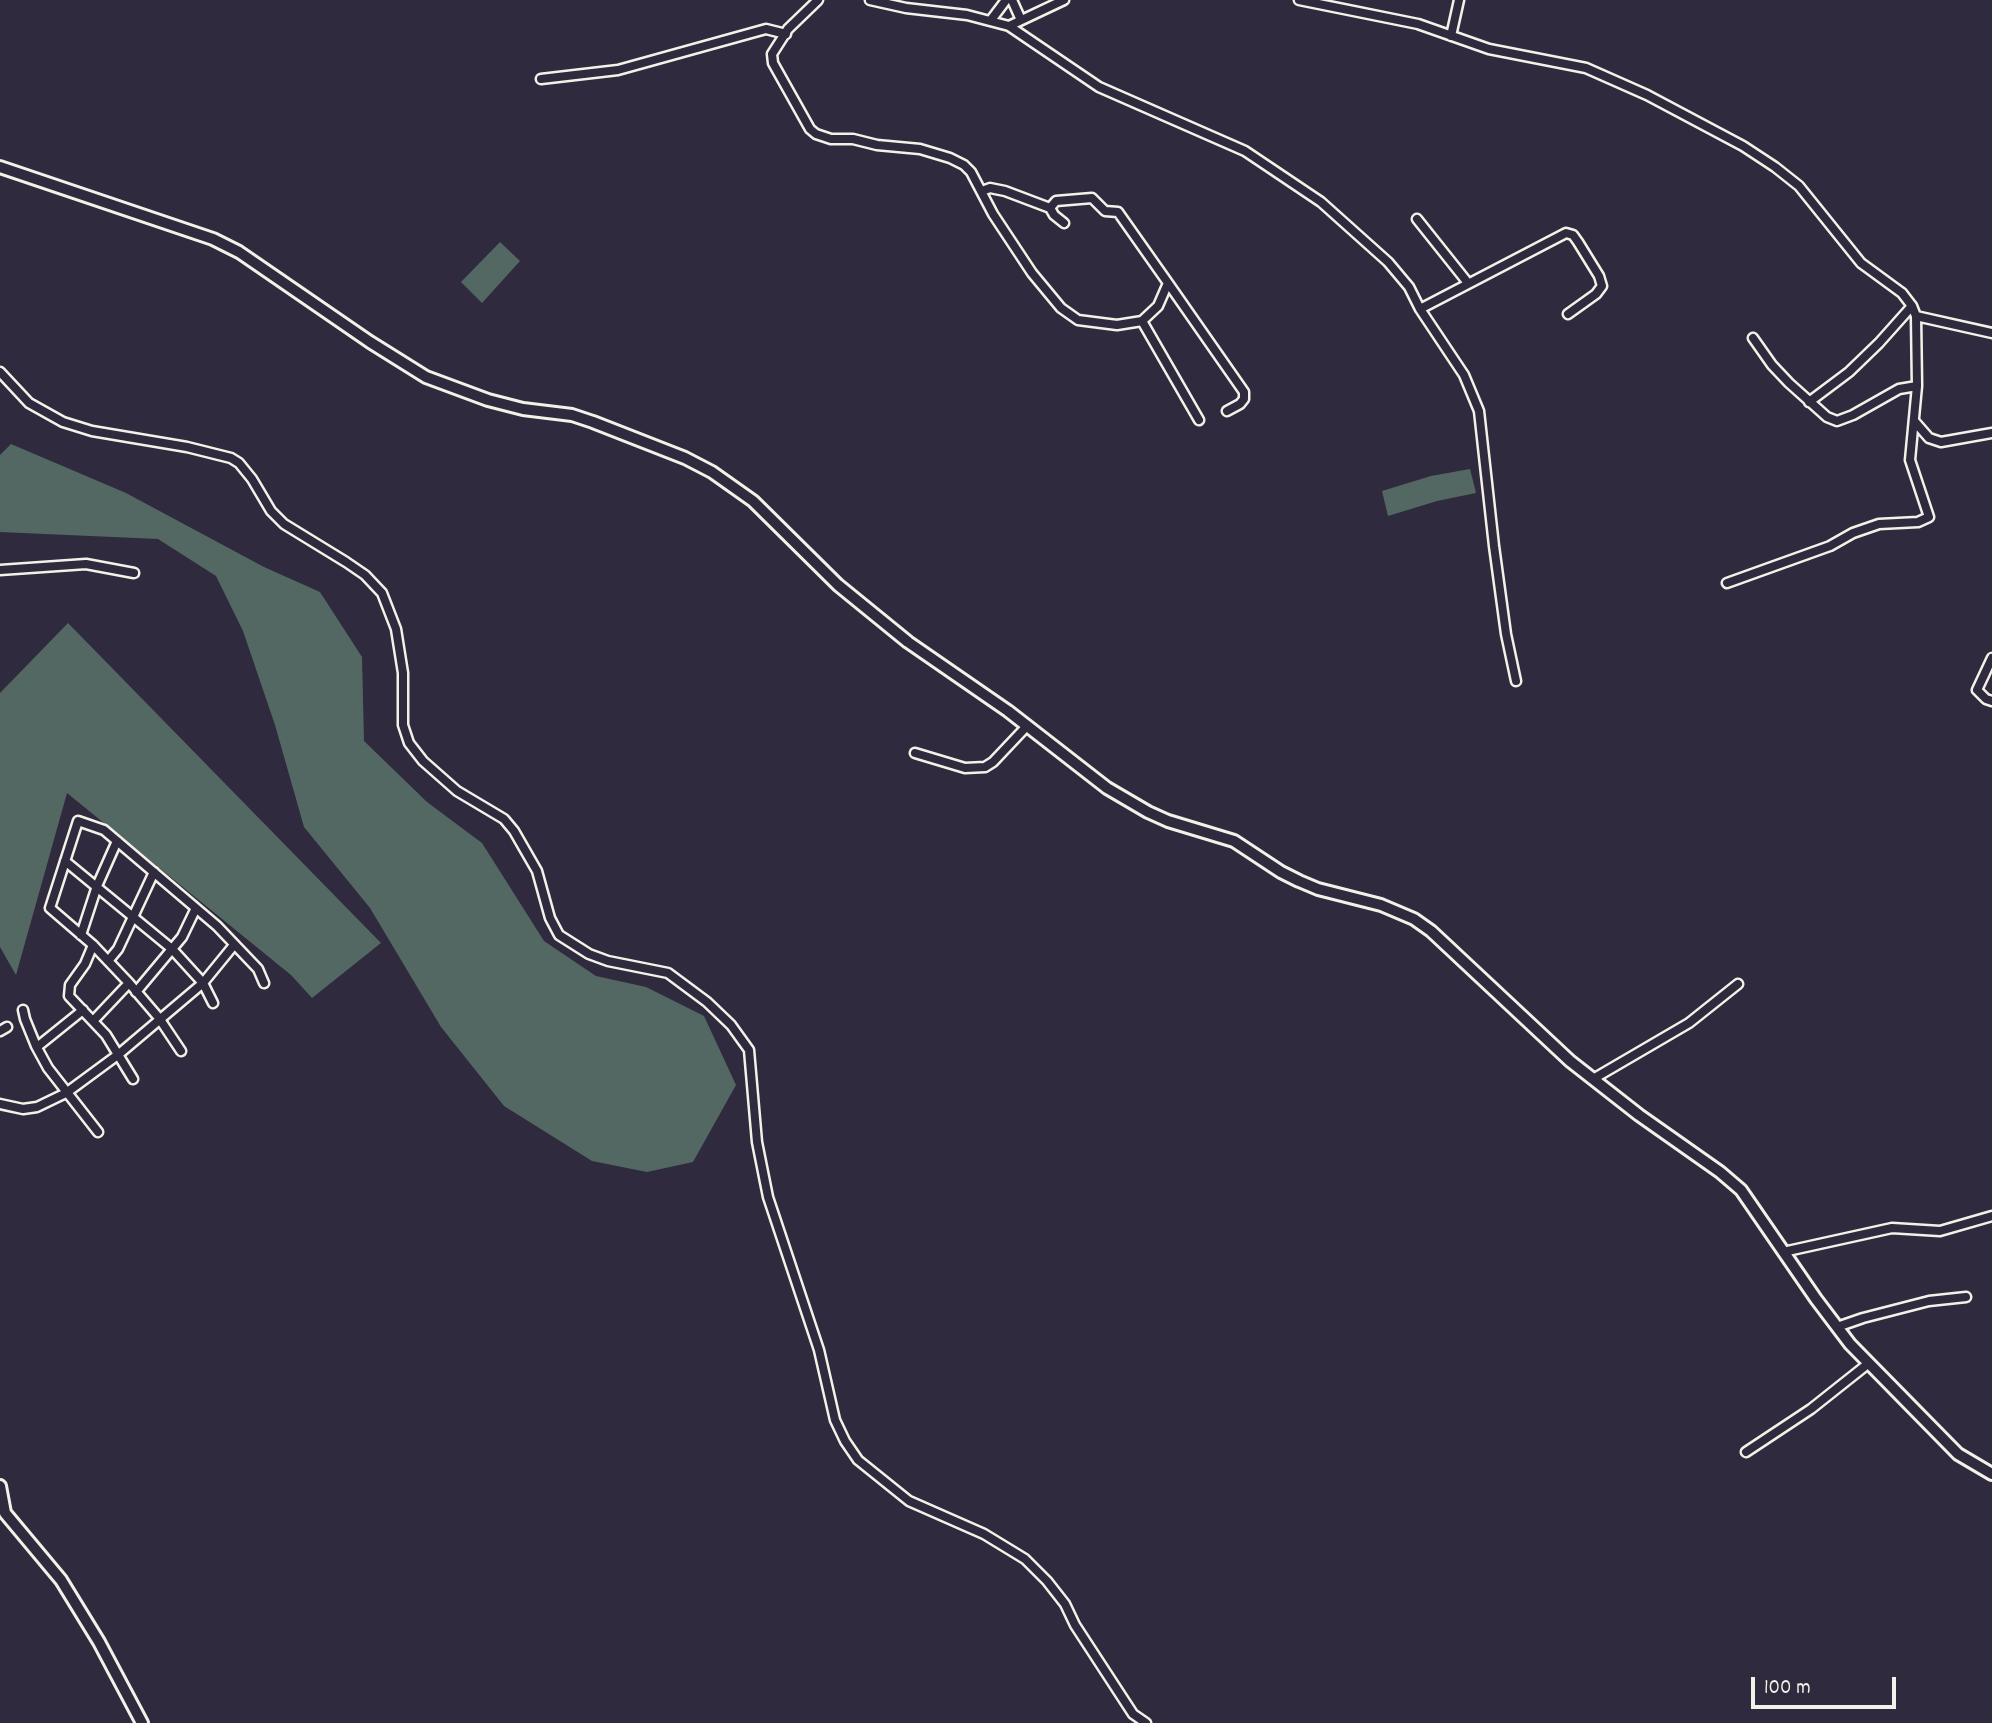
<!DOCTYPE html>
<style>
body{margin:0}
#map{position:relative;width:1992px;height:1723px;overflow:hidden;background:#2f2a3d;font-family:Dekko,sans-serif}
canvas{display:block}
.scale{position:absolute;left:1751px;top:1677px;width:145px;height:32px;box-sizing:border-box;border:4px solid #f4f1e8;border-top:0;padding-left:9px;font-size:21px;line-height:24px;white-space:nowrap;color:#f4f1e8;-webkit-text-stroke:5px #2f2a3d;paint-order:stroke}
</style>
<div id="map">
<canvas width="1992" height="1723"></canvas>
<div class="scale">100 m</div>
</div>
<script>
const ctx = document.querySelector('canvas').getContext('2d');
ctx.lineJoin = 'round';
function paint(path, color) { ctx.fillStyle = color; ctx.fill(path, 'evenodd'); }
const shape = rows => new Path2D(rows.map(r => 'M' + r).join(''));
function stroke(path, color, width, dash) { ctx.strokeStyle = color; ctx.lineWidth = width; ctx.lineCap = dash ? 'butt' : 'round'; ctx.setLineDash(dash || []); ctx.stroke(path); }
paint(shape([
 [500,242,520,261,482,303,461,282],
 [11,444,126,493,264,567,320,592,362,657,364,741,427,802,482,843,544,941,596,976,646,987,704,1016,736,1085,693,1162,647,1172,592,1161,504,1106,441,1027,370,908,304,827,275,725,243,631,216,576,158,539,0,532,0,455],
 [1470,469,1476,493,1437,501,1388,516,1382,491,1431,476],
 [68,623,381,943,312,998,291,975,67,793,16,975,0,947,0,693]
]), '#536863');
const street = shape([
 [818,0,788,29,772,54,773,63,810,129,816,134,831,139,853,139,877,145,920,149,950,158,964,165,971,172,993,214,1032,273,1061,308,1078,320,1117,325,1142,321,1158,306,1168,283,1244,392,1244,399,1240,404,1227,411],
 [870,0,906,8,967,15,1009,26,1099,87,1245,151,1321,202,1388,262,1409,287,1420,309,1464,375,1479,411,1494,546,1506,634,1516,681],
 [1012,0,1021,20],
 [1299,0,1418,24,1489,49,1586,68,1647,95,1743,146,1775,167,1799,186,1861,263,1902,293,1912,306,1916,316,1992,333],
 [991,20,1006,0],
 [1009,26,1064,0],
 [1451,36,1459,0],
 [541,79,618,70,766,29,786,34],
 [982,191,990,188,1005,191,1050,208,1056,201,1092,198,1105,211,1118,212,1168,283],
 [1050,208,1054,215,1064,223],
 [1417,219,1468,283],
 [1420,309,1566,233,1573,235,1578,242,1599,276,1602,286,1596,294,1568,314],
 [1142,321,1199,420],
 [1753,338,1772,365,1789,383,1827,417,1837,421,1853,415,1899,389,1917,386],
 [0,372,29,403,63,422,92,431,187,447,231,458,239,463,252,479,271,511,284,524,346,562,365,575,382,593,396,629,403,673,403,725,409,743,423,761,457,791,504,819,514,831,537,871,550,918,559,935,589,954,608,961,668,973,707,1002,731,1025,749,1050,757,1142,768,1197,819,1350,835,1420,845,1441,858,1460,909,1501,984,1534,1025,1559,1047,1581,1065,1604,1075,1625,1133,1714,1146,1723],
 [1809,402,1849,372,1879,343,1912,306],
 [1915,422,1929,438,1941,442,1992,433],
 [0,570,86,564,134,573],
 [1727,583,1830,546,1853,533,1879,524,1918,522,1929,517,1910,460,1917,386,1916,316],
 [1992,658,1977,690,1986,699,1992,701],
 [915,753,965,768,985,767,993,762,1027,726],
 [65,861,172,949,203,983,213,1003],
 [81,935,97,886,117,841],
 [93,945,85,964,70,985,69,996,106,1035,133,1079],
 [108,961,118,949,154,872],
 [136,992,182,937,196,908],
 [23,1010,25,1019,36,1046,48,1068,98,1132],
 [93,1021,129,983],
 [0,1031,7,1027],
 [37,1047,83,1010],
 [181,1051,159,1018,129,983,93,945,50,908,78,821,104,830,217,926,258,969,264,983],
 [1593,1079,1689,1023,1738,984],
 [0,1104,23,1109,37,1107,66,1093,119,1054,203,983,234,945],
 [1783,1252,1892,1228,1940,1231,1992,1216],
 [1837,1327,1863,1318,1929,1301,1966,1297],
 [1746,1452,1811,1409,1869,1363]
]);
const secondary = shape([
 [0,167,213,239,239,252,370,342,426,377,488,400,523,409,572,415,593,422,685,458,712,472,753,501,838,585,908,642,1008,711,1107,788,1148,812,1168,821,1234,841,1281,872,1299,881,1318,889,1381,905,1414,919,1431,931,1570,1061,1639,1115,1720,1172,1741,1190,1816,1299,1850,1344,1958,1454,1992,1474],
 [0,1486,5,1513,61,1580,99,1642,142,1723]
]);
stroke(street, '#f4f1e8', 13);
stroke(secondary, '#f4f1e8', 16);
stroke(street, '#2f2a3d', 8);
stroke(secondary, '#2f2a3d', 10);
</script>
